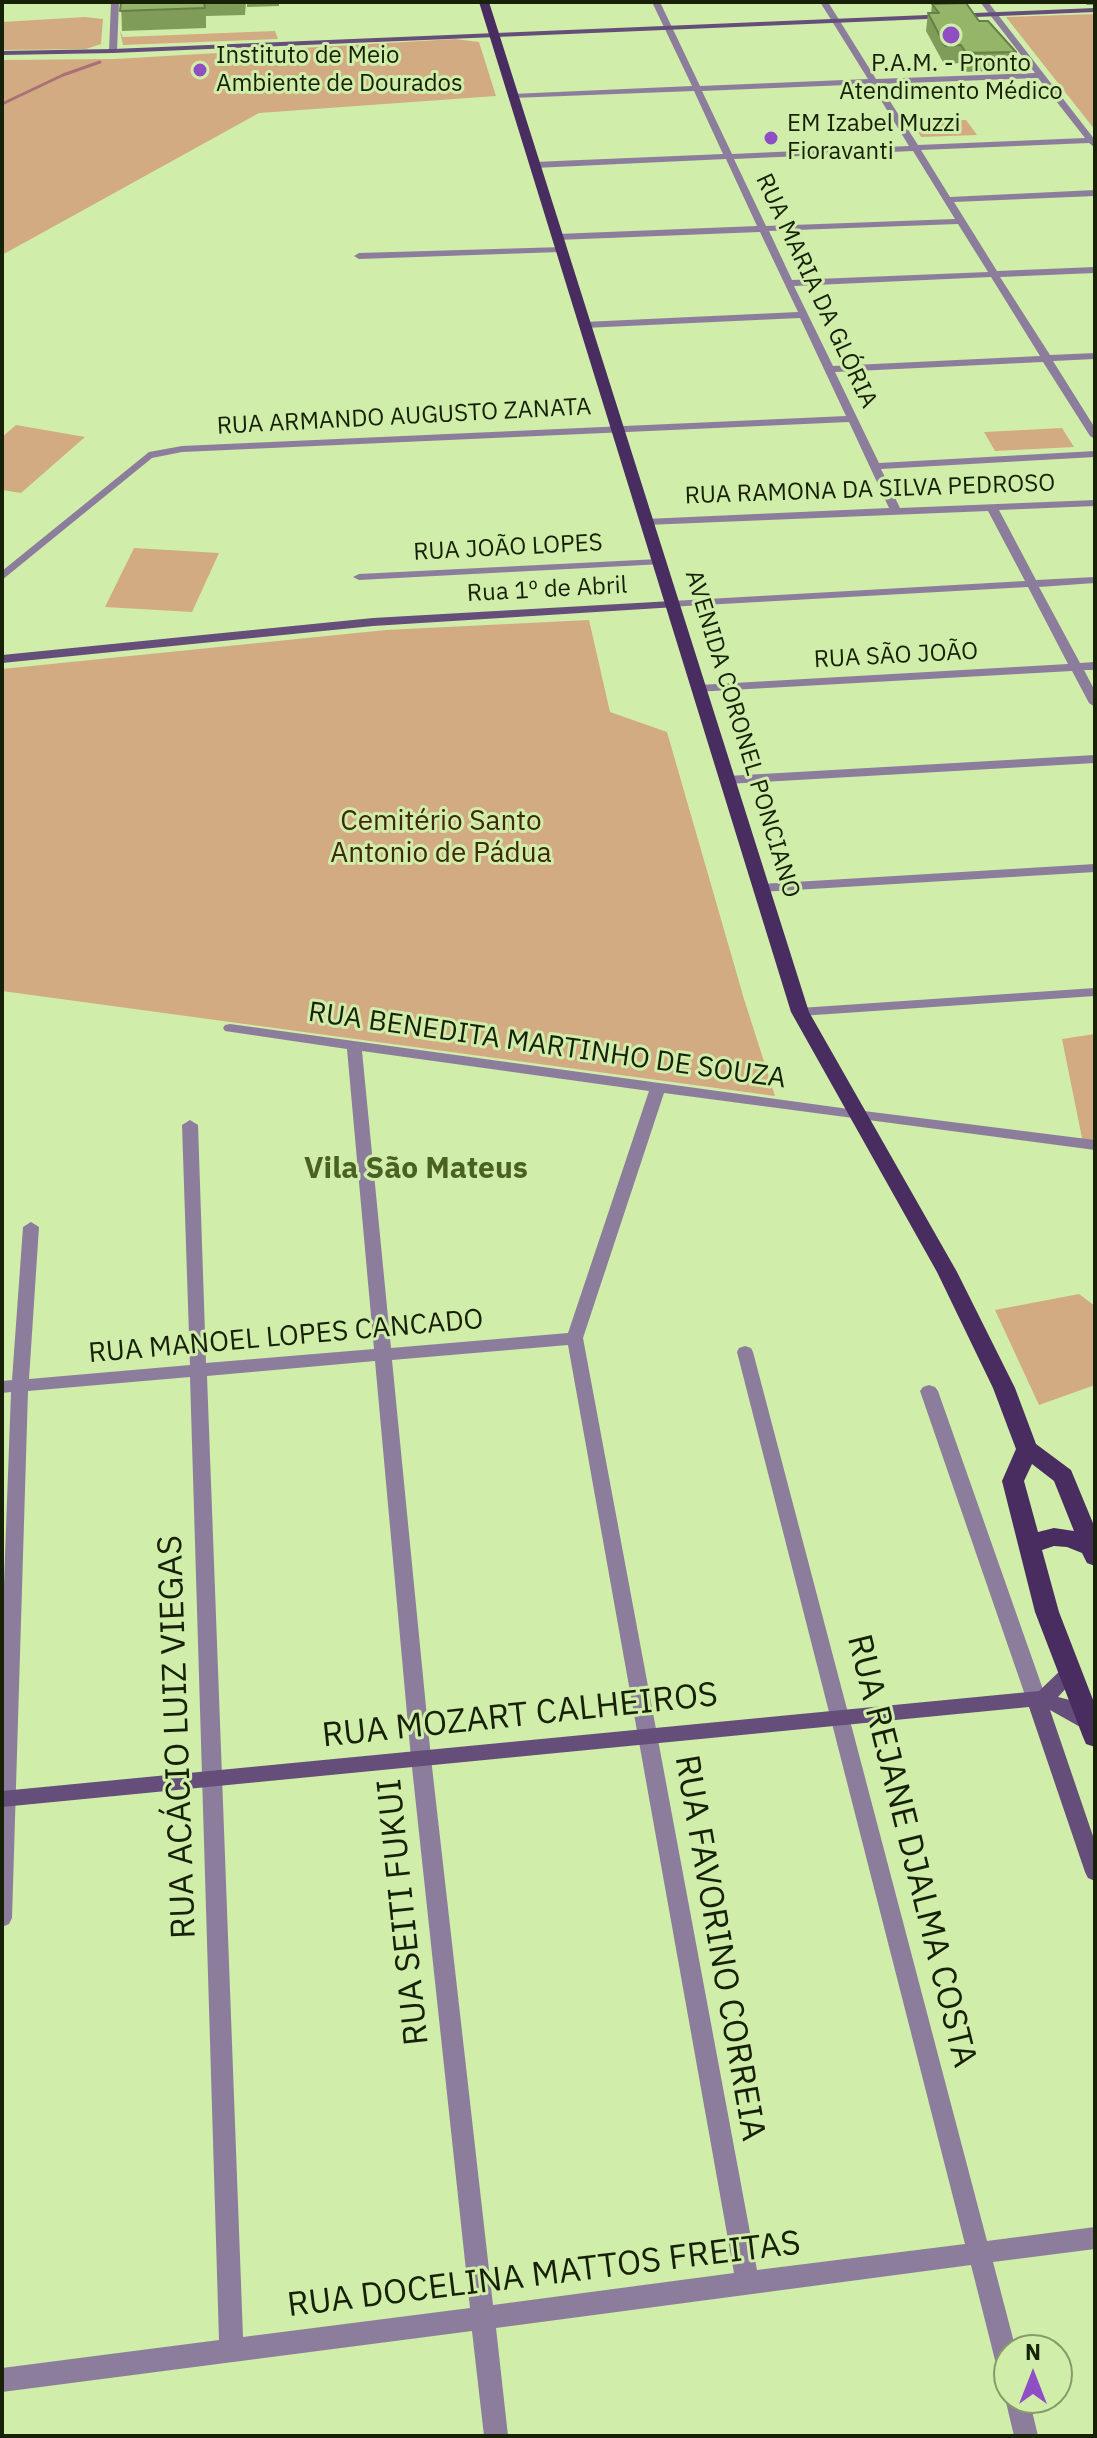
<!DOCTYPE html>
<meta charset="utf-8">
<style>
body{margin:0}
#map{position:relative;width:1097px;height:2438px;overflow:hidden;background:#d0edaa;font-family:"IBM Plex Sans",sans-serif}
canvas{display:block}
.frame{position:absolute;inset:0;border:4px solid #172107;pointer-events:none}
.north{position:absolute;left:993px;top:2334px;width:80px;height:80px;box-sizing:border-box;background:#d0edaa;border:2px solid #869b69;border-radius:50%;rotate:0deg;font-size:22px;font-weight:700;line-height:32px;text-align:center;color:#172107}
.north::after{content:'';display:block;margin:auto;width:28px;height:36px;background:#8f4ec3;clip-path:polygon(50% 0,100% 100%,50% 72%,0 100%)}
</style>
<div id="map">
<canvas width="1097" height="2438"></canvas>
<div class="frame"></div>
<div class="north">N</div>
</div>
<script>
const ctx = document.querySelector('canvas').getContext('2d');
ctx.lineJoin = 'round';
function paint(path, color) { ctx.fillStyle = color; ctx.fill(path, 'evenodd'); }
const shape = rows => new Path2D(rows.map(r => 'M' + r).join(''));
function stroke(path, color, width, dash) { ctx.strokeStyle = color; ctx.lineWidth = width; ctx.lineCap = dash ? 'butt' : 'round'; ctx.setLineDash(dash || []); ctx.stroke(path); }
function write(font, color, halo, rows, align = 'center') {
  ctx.font = font + ' "IBM Plex Sans",sans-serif'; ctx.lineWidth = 6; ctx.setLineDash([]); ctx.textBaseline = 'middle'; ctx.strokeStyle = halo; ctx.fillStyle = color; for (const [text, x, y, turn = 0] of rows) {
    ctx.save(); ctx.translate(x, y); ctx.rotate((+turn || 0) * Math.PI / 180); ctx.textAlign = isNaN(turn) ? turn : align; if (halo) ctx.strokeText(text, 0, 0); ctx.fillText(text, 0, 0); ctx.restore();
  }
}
paint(shape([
 [1095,14,1095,130,1006,17],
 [85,17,103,19,101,44,86,49,2,50,2,22],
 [120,31,123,37,275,31,278,39,123,45],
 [455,39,479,42,496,96,259,113,2,255,2,60,115,59],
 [966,120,977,135,921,137,912,122],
 [16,425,85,437,21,493,2,490,2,437],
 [1062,428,1074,447,995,451,984,432],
 [134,548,219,553,192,612,105,607],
 [589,620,610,712,667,732,744,999,775,1096,2,991,2,669,386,630],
 [1095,1034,1095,1145,1083,1143,1062,1039],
 [1079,1294,1095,1306,1095,1385,1039,1405,995,1310]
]), '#d3ab82');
stroke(shape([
 [2,104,63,75,100,62]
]), '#ab7075', 3);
paint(shape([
 [111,2,119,2,117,51,113,53,109,51,111,2],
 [652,2,660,2,700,86,868,79,820,2,828,2,876,79,1035,73,980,2,988,2,1095,140,1094,147,1089,143,921,150,950,197,1095,190,1095,196,954,202,997,271,1095,267,1095,273,1000,277,1050,355,1095,353,1095,359,1053,361,1095,428,1095,439,1090,436,1043,362,835,372,879,463,1095,451,1095,457,881,469,900,508,1095,500,1095,506,999,510,1036,580,1095,577,1095,583,1039,587,1080,663,1095,662,1095,670,1084,670,1095,691,1095,707,1089,703,1072,671,695,692,695,686,699,685,1068,664,1028,587,668,607,668,603,672,601,1025,581,988,511,646,525,640,522,646,519,889,508,849,422,182,452,152,458,2,580,2,571,149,452,182,446,846,416,800,318,584,328,579,325,584,322,798,312,760,232,557,240,552,237,557,234,757,226,726,159,534,168,530,165,534,162,723,154,694,91,512,98,508,96,512,94,692,86,652,2],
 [1038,78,1085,138,918,145,879,84,1038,78],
 [871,84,909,146,732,154,702,91,871,84],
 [913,151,955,219,766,226,734,159,913,151],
 [958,224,988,272,792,280,769,231,958,224],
 [991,277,1040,356,833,366,794,286,991,277],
 [563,247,565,249,560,252,359,259,354,256,359,253,563,247],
 [659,559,663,560,663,564,359,580,353,577,359,574,659,559],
 [1095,755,1095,763,727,784,721,780,727,776,1095,755],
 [1095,864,1095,872,761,892,754,888,761,884,1095,864],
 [1095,988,1095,996,800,1016,793,1012,800,1008,1095,988],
 [230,1024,856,1110,1095,1140,1095,1150,664,1093,583,1338,757,2270,965,2244,737,1352,739,1348,745,1346,751,1348,753,1352,987,2241,1095,2227,1095,2249,993,2262,1016,2350,1009,2350,1009,2380,1000,2377,997,2368,971,2265,496,2328,508,2436,484,2436,472,2331,2,2392,2,2368,219,2340,190,1377,28,1391,12,1918,9,1924,2,1927,2,1638,11,1392,2,1393,2,1381,12,1380,23,1227,31,1222,39,1227,29,1379,190,1365,182,1125,190,1120,198,1125,206,1363,374,1349,347,1049,225,1031,223,1028,225,1025,230,1024],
 [362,1051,649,1091,568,1333,391,1348,362,1051],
 [568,1345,734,2273,493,2305,431,1758,392,1360,568,1345],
 [375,1361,411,1758,470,2308,243,2337,207,1376,375,1361],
 [929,1385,935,1387,938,1391,1046,1698,1043,1704,1036,1706,1029,1704,1026,1698,920,1391,923,1387,929,1385],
 [1009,2389,1009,2398,1029,2398,1038,2436,1014,2436,1005,2398,1009,2389]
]), '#8d7d9c');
paint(shape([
 [1095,8,1095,12,113,53,2,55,2,51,113,49,1095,8],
 [672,601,676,603,676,607,373,626,2,663,2,655,373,618,672,601],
 [1071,1664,1078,1667,1081,1672,1058,1697,1070,1700,1095,1716,1095,1728,1089,1730,1082,1728,1050,1710,1095,1842,1095,1881,1088,1878,1085,1872,1029,1707,2,1807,2,1791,1039,1691,1064,1667,1071,1664]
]), '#654e7a');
paint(shape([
 [479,2,489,2,809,1012,957,1272,1015,1388,1036,1444,1071,1470,1095,1528,1095,1566,1087,1563,1082,1553,1067,1547,1054,1546,1042,1550,1059,1612,1095,1705,1095,1747,1086,1744,1083,1737,1035,1612,1002,1481,1016,1449,993,1388,937,1272,791,1012,479,2],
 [1032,1464,1054,1481,1074,1531,1054,1528,1038,1532,1024,1481,1032,1464]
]), '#492d61');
paint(shape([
 [121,2,246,2,245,15,206,16,206,28,122,31],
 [247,2,279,2,279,6,247,7],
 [1084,2,1095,2,1095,5,1087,5],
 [932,4,979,21,1016,52,1013,70,964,72,960,63,944,64,926,31,928,13,931,13]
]), '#809c59');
const building = shape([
 [121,2,204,2,205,8,120,11,121,2],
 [966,3,979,21,988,21,1016,52,966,53,961,45,945,46,928,13,939,13,932,4,966,3]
]);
paint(building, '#95b568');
stroke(building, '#687f49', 2);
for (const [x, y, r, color] of [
 [951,35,10,"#8f4ec3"],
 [200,70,8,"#8f4ec3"],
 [771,138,8,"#8f4ec3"]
]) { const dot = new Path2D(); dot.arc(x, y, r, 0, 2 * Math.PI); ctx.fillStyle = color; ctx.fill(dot); stroke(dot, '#d0edaa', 3); }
write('24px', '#172107', '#d0edaa', [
 ["Instituto de Meio",216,56],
 ["Ambiente de Dourados",216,84],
 ["P.A.M. - Pronto",951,64,"center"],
 ["Atendimento Médico",951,92,"center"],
 ["EM Izabel Muzzi",787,124],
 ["Fioravanti",787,152]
], 'left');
write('24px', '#172107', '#d0edaa', [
 ["RUA MARIA DA GLÓRIA",816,291,65],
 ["RUA ARMANDO AUGUSTO ZANATA",404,417,-3],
 ["RUA RAMONA DA SILVA PEDROSO",870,490,-2],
 ["RUA JOÃO LOPES",508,548,-3],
 ["Rua 1º de Abril",547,590,-3],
 ["RUA SÃO JOÃO",896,656,-3],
 ["AVENIDA CORONEL PONCIANO",742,734,73]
]);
write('28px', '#41280b', '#d0edaa', [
 ["Cemitério Santo",441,822],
 ["Antonio de Pádua",441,854]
]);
write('28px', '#172107', '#d0edaa', [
 ["RUA BENEDITA MARTINHO DE SOUZA",547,1046,8],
 ["RUA MANOEL LOPES CANCADO",286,1337,-5]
]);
write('bold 30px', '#496123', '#d0edaa', [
 ["Vila São Mateus",416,1169]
]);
write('34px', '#172107', '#d0edaa', [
 ["RUA MOZART CALHEIROS",520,1716,-6],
 ["RUA ACÁCIO LUIZ VIEGAS",178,1737,-92],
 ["RUA REJANE DJALMA COSTA",911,1851,76],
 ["RUA SEITI FUKUI",404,1912,-96],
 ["RUA FAVORINO CORREIA",719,1948,80],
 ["RUA DOCELINA MATTOS FREITAS",544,2275,-7]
]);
</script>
